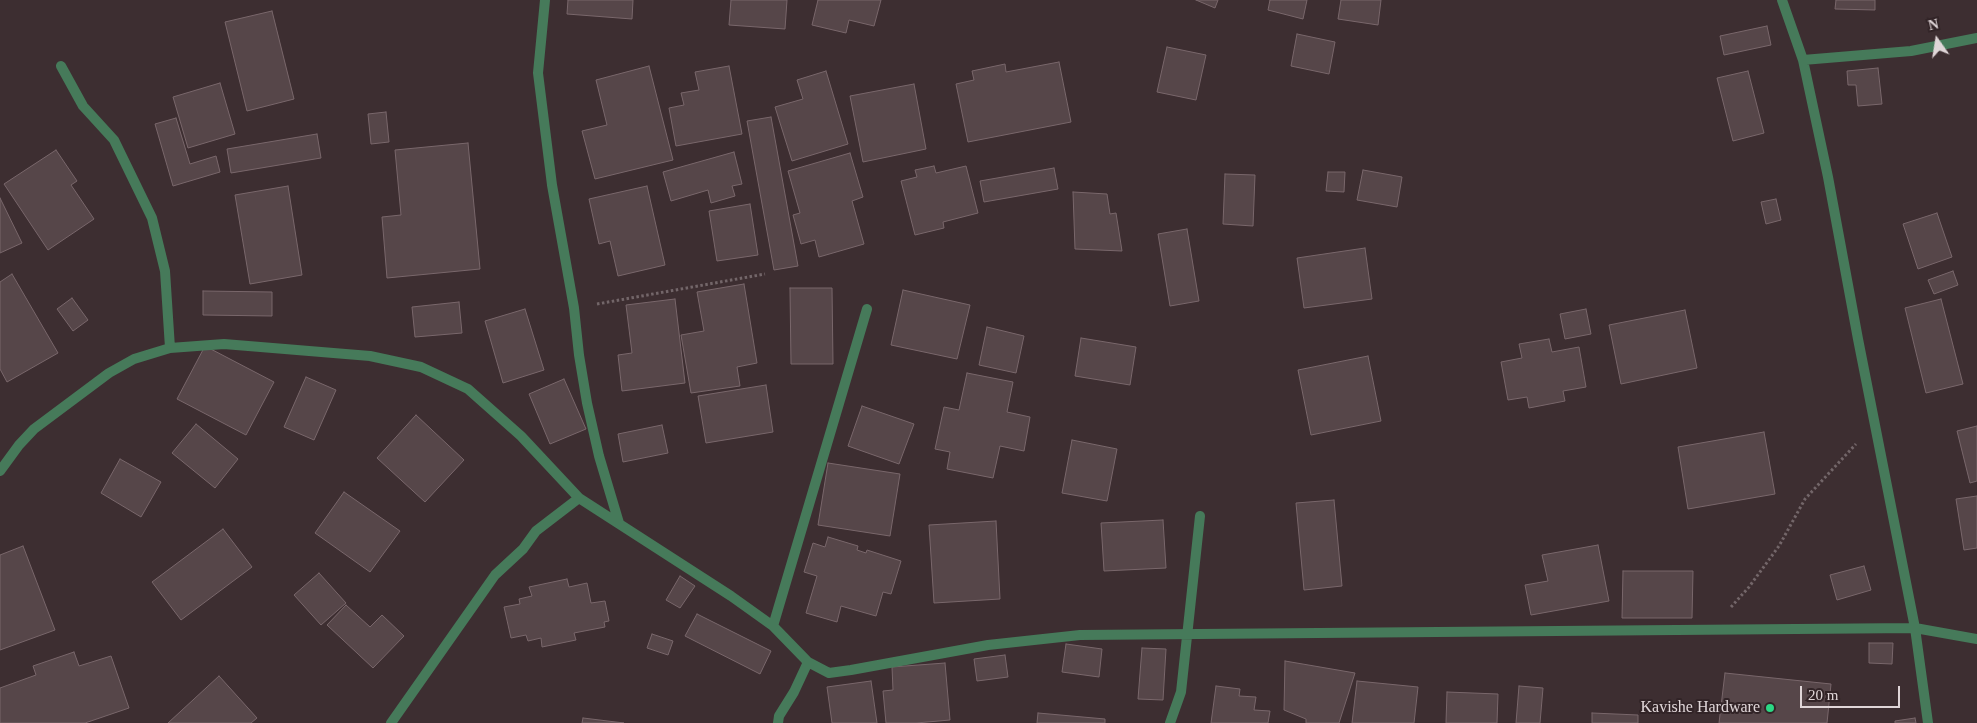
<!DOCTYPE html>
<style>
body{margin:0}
#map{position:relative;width:1977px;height:723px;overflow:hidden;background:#3d2e31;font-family:"Times New Roman",serif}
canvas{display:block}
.north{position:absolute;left:1912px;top:15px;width:50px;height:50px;-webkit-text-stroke:4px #322427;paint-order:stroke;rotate:347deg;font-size:14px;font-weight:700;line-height:20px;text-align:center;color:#e0d6d8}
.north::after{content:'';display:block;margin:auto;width:18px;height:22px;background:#e0d6d8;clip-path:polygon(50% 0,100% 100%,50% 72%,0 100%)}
.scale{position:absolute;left:1800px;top:686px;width:100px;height:22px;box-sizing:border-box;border:2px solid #e0d6d8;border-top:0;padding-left:6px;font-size:15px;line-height:18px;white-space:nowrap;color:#e0d6d8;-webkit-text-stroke:4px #322427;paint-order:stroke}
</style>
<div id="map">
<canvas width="1977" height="723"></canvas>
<div class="north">N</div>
<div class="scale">20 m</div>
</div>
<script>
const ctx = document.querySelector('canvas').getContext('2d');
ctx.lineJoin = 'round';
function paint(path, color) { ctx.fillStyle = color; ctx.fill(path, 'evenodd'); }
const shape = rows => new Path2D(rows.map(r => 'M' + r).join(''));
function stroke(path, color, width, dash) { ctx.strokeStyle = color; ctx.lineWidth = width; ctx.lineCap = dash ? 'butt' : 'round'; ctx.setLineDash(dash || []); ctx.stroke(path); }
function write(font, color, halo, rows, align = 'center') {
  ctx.font = font + ' "Times New Roman",serif'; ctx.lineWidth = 4; ctx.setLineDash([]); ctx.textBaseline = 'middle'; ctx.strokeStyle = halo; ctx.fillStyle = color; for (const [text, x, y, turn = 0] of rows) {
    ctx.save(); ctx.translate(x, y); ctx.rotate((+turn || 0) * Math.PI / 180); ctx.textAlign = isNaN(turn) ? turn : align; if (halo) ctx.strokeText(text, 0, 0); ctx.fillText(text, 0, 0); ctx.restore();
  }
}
const building = shape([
 [568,0,633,0,632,19,567,14,568,0],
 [731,0,787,0,785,29,729,25,731,0],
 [818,0,881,0,874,26,849,20,846,33,812,25,818,0],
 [1196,0,1218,0,1215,8,1196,0],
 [1270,0,1307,0,1303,19,1268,10,1270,0],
 [1341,0,1381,0,1378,25,1338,19,1341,0],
 [1836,0,1875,0,1875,10,1835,9,1836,0],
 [272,11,294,99,247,111,225,22,272,11],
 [1767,26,1771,45,1724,55,1720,36,1767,26],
 [1297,34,1335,42,1329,74,1291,66,1297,34],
 [1167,47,1206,55,1196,100,1157,92,1167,47],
 [1059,62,1071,122,968,142,956,84,974,80,972,71,1005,64,1006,72,1059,62],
 [649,66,673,160,595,179,582,131,607,125,596,80,649,66],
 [729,66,742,134,676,146,669,108,684,105,681,93,699,90,695,72,729,66],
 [1878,68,1882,104,1858,106,1856,85,1848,85,1847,71,1878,68],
 [826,71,848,144,792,161,775,107,803,99,797,80,826,71],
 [1748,71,1764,133,1733,141,1717,78,1748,71],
 [220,83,235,134,188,148,173,97,220,83],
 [914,84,926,149,863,162,850,96,914,84],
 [386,112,389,142,371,144,368,114,386,112],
 [771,117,798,266,774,270,747,121,771,117],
 [176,118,190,164,216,156,220,172,173,186,155,124,176,118],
 [317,134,321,158,231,173,227,149,317,134],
 [468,143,480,269,387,278,382,217,401,215,395,150,468,143],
 [56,150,77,181,71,185,94,219,48,250,4,184,56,150],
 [734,152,742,184,732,186,735,196,711,203,708,190,671,201,663,172,734,152],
 [850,153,863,197,852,201,864,244,819,257,815,240,801,244,793,215,800,213,788,171,850,153],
 [934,166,936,173,966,166,978,213,943,222,944,228,915,235,901,181,917,177,915,170,934,166],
 [1054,168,1058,189,984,202,980,181,1054,168],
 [1363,170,1402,177,1397,207,1357,200,1363,170],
 [1328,172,1345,172,1344,192,1326,191,1328,172],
 [1225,174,1255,175,1253,226,1223,224,1225,174],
 [288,186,302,275,250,284,235,195,288,186],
 [647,186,665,265,618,276,610,241,599,244,589,199,647,186],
 [1073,192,1107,194,1110,214,1116,213,1122,251,1075,249,1073,192],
 [0,198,22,243,0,253,0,198],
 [1776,199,1781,220,1766,224,1761,202,1776,199],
 [750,204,758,255,717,261,709,211,750,204],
 [1937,213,1952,257,1918,269,1903,224,1937,213],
 [1187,229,1199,301,1170,306,1158,234,1187,229],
 [1365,248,1372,299,1304,308,1297,258,1365,248],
 [1953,271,1958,285,1934,294,1928,280,1953,271],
 [12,274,58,353,7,382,0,369,0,282,12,274],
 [744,284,757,363,737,367,740,386,691,393,681,335,704,331,697,292,744,284],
 [790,288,832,288,833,364,791,364,790,288],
 [903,290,970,305,957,359,891,345,903,290],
 [203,291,272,292,272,316,203,315,203,291],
 [72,298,88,320,73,331,57,309,72,298],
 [675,299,685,383,622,391,618,355,632,353,626,305,675,299],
 [1941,299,1963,384,1926,393,1905,308,1941,299],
 [459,302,462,333,415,337,412,307,459,302],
 [525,309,544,370,503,383,485,321,525,309],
 [1586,309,1591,334,1565,339,1560,314,1586,309],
 [1685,310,1697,368,1621,384,1609,325,1685,310],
 [987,327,1024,336,1016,373,979,365,987,327],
 [1081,338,1136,347,1130,385,1075,376,1081,338],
 [1549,339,1552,352,1579,347,1586,387,1563,391,1565,401,1529,408,1527,397,1508,400,1501,362,1522,358,1519,344,1549,339],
 [205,346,274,382,246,435,177,399,205,346],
 [1368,356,1381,421,1311,435,1298,370,1368,356],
 [967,373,1013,382,1007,412,1030,417,1024,451,1000,446,993,478,947,469,950,452,935,449,944,407,959,410,967,373],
 [306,377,336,390,314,440,284,427,306,377],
 [564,379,586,429,550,444,529,394,564,379],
 [766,385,773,432,706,443,698,396,766,385],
 [862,406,914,424,899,464,848,446,862,406],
 [416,415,464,460,425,502,377,458,416,415],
 [196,424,238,459,215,488,172,453,196,424],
 [662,425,668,453,623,462,618,434,662,425],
 [1977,426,1977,481,1970,483,1957,431,1977,426],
 [1764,432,1775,494,1688,509,1678,447,1764,432],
 [1072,440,1117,449,1107,501,1062,493,1072,440],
 [120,459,161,482,141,517,101,493,120,459],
 [828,463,900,474,890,536,818,525,828,463],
 [344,492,400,531,370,572,315,533,344,492],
 [1977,496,1977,548,1964,550,1956,499,1977,496],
 [1334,500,1342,586,1304,590,1296,503,1334,500],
 [1163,520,1166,568,1104,571,1101,523,1163,520],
 [996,521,1000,599,934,603,929,525,996,521],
 [223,529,252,567,181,620,152,582,223,529],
 [828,537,858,546,857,550,866,553,867,550,901,561,891,594,883,592,876,616,841,606,837,622,806,613,817,576,804,572,813,543,825,547,828,537],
 [1598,545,1609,601,1531,615,1525,585,1548,581,1542,555,1598,545],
 [23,546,55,630,0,650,0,555,23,546],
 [1864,566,1871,590,1837,600,1830,575,1864,566],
 [1623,571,1693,571,1692,618,1622,618,1623,571],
 [319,573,346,603,321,625,294,595,319,573],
 [680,576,695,586,680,608,666,600,680,576],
 [567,579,569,587,587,583,591,603,605,601,609,621,604,622,605,627,574,633,576,640,542,647,541,638,528,641,526,635,511,638,504,607,520,604,519,599,532,596,529,587,567,579],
 [346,605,370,627,382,615,404,636,373,668,327,625,346,605],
 [697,614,771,651,760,674,685,636,697,614],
 [652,634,673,641,668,655,647,648,652,634],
 [1869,643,1893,643,1892,664,1869,663,1869,643],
 [1066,644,1102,649,1099,677,1062,672,1066,644],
 [1142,648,1166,649,1163,700,1138,699,1142,648],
 [74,652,79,666,111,656,129,708,85,723,0,723,0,688,36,675,33,666,74,652],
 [1005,655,1008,677,977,681,974,659,1005,655],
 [1285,661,1355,673,1339,723,1306,723,1306,719,1284,710,1285,661],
 [945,663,950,720,916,723,886,723,883,691,893,690,892,667,945,663],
 [1725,673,1831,684,1827,723,1719,723,1725,673],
 [219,676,257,718,251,723,168,723,219,676],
 [871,681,877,723,832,723,827,687,871,681],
 [1357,681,1418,687,1414,723,1352,723,1357,681],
 [1216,686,1240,689,1239,696,1256,697,1254,710,1270,711,1268,723,1211,723,1216,686],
 [1519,686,1543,688,1540,723,1516,723,1519,686],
 [1447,692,1498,694,1497,723,1446,723,1447,692],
 [1038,713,1105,719,1105,723,1037,723,1038,713],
 [1592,713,1638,715,1638,723,1592,723,1592,713],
 [583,718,624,723,582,723,583,718],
 [1915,718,1916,723,1895,723,1895,721,1915,718]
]);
paint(building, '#564649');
stroke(building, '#79676b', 1);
stroke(shape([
 [597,304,765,274],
 [1731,607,1749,587,1779,546,1805,499,1856,444]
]), '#736669', 3, [2.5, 2.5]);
stroke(shape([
 [545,0,538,73,552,185,574,308,579,355,587,403,599,456,619,523],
 [1782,0,1803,60,1828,177,1858,339,1915,628,1928,723],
 [1803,60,1911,51,1977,38],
 [61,66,83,106,114,140,152,218,165,271,170,348],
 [0,471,19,445,34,429,109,373,134,359,170,348,224,344,370,356,421,367,468,389,521,436,579,498,731,596,773,626,808,662,829,673,851,670,988,645,1080,635,1915,628,1977,639],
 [773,626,867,309],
 [391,723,495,575,523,549,536,531,579,498],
 [778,723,779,716,794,692,808,662],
 [1170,723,1181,692,1200,516]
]), '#467a5a', 10);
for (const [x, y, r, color] of [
 [1770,708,5,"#2bd884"]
]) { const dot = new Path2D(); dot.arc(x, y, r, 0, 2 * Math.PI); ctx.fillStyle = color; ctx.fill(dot); stroke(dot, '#322427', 2); }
write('16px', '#e0d6d8', '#322427', [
 ["Kavishe Hardware",1760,708]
], 'right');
</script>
